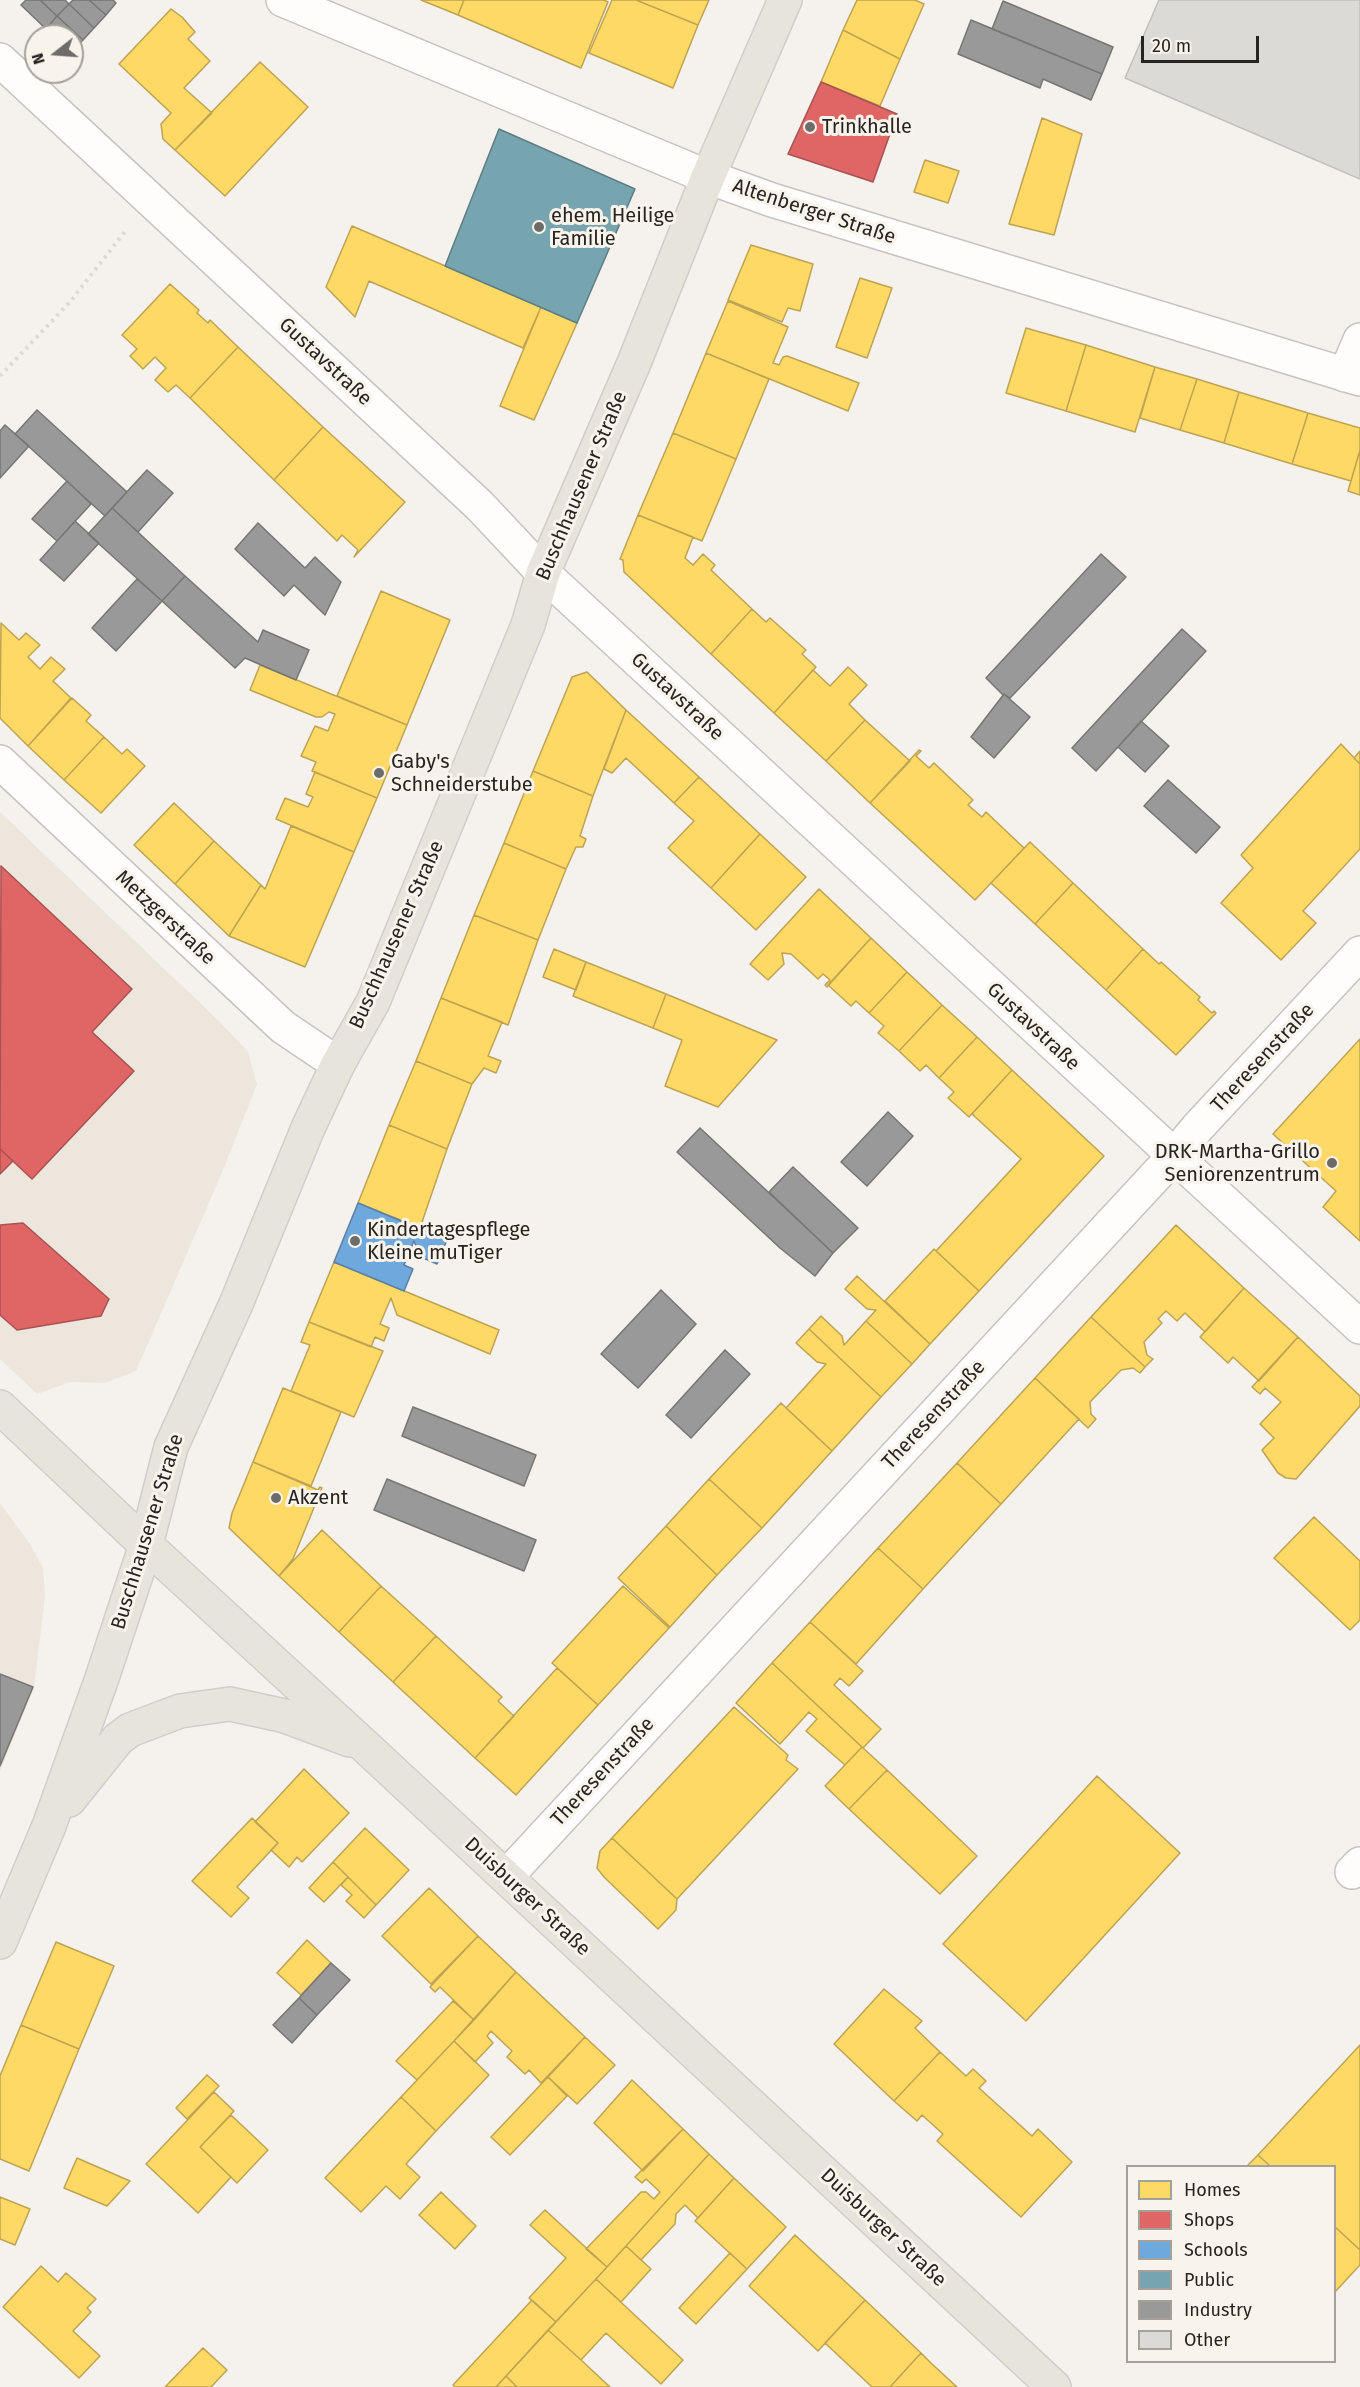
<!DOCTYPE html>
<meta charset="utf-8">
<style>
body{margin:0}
#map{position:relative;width:1360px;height:2387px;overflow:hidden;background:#f5f2ee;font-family:"Fira Sans",sans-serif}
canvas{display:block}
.legend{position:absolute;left:1126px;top:2165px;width:210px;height:198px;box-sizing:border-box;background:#f8f3eb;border:2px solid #a4a09a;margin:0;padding:8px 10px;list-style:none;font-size:18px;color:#262421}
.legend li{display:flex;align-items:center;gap:12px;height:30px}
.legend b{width:30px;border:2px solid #a4a09a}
.north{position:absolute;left:24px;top:24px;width:60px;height:60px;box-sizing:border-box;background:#f8f3eb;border:2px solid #a4a09a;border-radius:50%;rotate:253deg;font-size:16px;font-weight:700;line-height:24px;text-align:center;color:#262421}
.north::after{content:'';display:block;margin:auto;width:21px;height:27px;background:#6e6c69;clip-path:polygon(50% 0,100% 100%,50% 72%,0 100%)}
.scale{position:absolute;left:1141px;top:36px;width:118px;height:27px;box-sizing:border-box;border:3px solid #262421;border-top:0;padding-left:8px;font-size:18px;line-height:21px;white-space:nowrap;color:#262421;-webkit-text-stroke:4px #f8f3eb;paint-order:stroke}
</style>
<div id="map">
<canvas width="1360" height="2387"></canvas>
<ul class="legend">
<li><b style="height:16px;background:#ffd966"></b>Homes</li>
<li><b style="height:16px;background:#e06666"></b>Shops</li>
<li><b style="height:16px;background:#6fa8dc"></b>Schools</li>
<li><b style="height:16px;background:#76a5af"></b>Public</li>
<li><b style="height:16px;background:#999"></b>Industry</li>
<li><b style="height:16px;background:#dcdad7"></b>Other</li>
</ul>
<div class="north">N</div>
<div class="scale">20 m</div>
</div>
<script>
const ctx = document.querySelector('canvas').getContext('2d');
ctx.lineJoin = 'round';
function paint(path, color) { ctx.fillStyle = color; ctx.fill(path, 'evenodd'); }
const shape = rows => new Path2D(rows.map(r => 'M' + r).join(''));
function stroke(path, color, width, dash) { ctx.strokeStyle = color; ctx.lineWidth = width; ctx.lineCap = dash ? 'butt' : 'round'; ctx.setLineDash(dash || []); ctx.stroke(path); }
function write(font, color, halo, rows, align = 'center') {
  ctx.font = font + ' "Fira Sans",sans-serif'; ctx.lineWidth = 6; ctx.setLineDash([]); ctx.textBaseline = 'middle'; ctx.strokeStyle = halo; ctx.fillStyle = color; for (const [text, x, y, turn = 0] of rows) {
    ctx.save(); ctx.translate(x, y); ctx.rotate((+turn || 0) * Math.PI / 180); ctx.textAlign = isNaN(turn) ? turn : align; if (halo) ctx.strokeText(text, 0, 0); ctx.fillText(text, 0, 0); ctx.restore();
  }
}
paint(shape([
 [0,812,221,1023,248,1052,257,1084,221,1175,136,1371,105,1383,70,1382,37,1394,0,1359],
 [0,1503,30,1544,43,1568,45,1596,34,1688,0,1771]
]), '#ece6dc');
const homes = shape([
 [421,0,464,0,458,15,421,0],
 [464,0,604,0,608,2,581,68,458,15,464,0],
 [612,0,636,0,698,25,673,88,589,53,612,0],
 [636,0,709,0,698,25,636,0],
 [857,0,915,0,924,4,900,59,843,30,857,0],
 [171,9,182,17,195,32,188,39,210,61,184,88,212,113,175,150,163,139,161,124,171,113,119,64,171,9],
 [843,30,900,59,880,106,821,82,843,30],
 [260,62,308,107,225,196,175,150,260,62],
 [1042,118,1082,134,1054,235,1009,224,1042,118],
 [925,160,959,171,948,203,914,192,925,160],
 [352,226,541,307,523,348,369,281,355,317,326,287,352,226],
 [751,245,813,264,800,311,788,308,782,322,728,300,751,245],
 [860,278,892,288,867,358,836,347,860,278],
 [170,284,199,310,197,313,208,323,210,320,238,347,190,398,176,385,168,392,155,380,166,368,155,357,143,369,130,356,137,349,122,335,170,284],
 [728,301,788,327,773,363,779,365,783,357,787,356,859,383,848,411,706,353,728,301],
 [541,307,577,323,534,420,500,406,541,307],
 [1026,328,1086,345,1066,411,1006,393,1026,328],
 [1086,345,1155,367,1135,432,1066,411,1086,345],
 [238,347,323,427,274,480,190,398,238,347],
 [706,353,769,379,736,459,673,433,706,353],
 [1155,367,1197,379,1180,430,1140,418,1155,367],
 [1197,379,1239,392,1224,443,1180,430,1197,379],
 [1239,392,1308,413,1292,464,1224,443,1239,392],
 [1308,413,1360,428,1360,450,1351,481,1292,464,1308,413],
 [323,427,405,502,354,557,358,550,342,535,337,541,274,480,323,427],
 [673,433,736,459,702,541,638,515,673,433],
 [1360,450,1360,495,1348,491,1360,450],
 [638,515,693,537,685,558,693,565,703,554,715,565,711,570,752,609,711,654,624,572,623,560,620,559,638,515],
 [381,591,450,620,407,725,337,696,381,591],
 [752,609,766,622,770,618,806,650,802,654,816,667,774,713,711,654,752,609],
 [1,623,19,640,26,633,40,645,28,657,40,669,51,657,65,669,53,681,71,698,28,746,0,718,1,623],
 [260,665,407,725,377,798,312,771,316,762,301,756,315,726,328,731,335,714,329,712,322,717,316,717,250,690,260,665],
 [848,667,867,685,849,704,865,720,826,761,774,713,813,670,830,686,848,667],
 [587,672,626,710,593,796,533,771,572,677,587,672],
 [72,698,91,715,86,721,104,737,64,780,28,746,72,698],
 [626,710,699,777,674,803,626,758,612,773,604,769,626,710],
 [865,720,910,761,870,803,826,761,865,720],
 [104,737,122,754,127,749,145,766,101,813,64,780,104,737],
 [1341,744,1360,764,1360,849,1303,911,1316,923,1281,960,1221,903,1253,868,1241,855,1341,744],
 [919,750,921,751,916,756,929,768,934,763,973,800,968,805,982,817,986,812,1024,848,975,900,870,803,919,750],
 [1360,751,1360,764,1354,758,1360,751],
 [533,771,593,796,580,836,586,839,583,847,576,847,566,869,504,843,533,771],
 [315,772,377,798,354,852,276,819,285,798,308,807,313,797,306,794,315,772],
 [699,777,760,834,711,888,668,848,694,821,674,803,699,777],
 [174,803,214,841,175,884,134,845,174,803],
 [291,826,354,852,305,967,229,936,261,885,265,889,291,826],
 [760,834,806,877,756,930,711,888,760,834],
 [214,841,261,885,229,936,175,884,214,841],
 [1030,842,1073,883,1035,924,991,883,1030,842],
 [504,843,566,869,538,940,474,915,504,843],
 [1073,883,1143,949,1106,990,1035,924,1073,883],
 [819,889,871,938,827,987,825,985,830,980,823,974,818,979,791,954,782,953,784,964,768,980,750,964,819,889],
 [474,915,538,940,508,1025,441,998,474,915],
 [871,938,907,972,869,1013,856,1001,851,1006,828,985,871,938],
 [554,949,586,962,576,990,543,977,554,949],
 [1143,949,1159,964,1161,962,1200,997,1198,1000,1212,1013,1214,1011,1216,1013,1176,1055,1106,990,1143,949],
 [586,962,666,994,653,1028,573,996,586,962],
 [907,972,942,1005,899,1051,878,1033,884,1026,869,1013,907,972],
 [666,994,777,1040,718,1107,665,1086,682,1040,653,1028,666,994],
 [441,998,502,1022,488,1056,501,1061,496,1073,484,1068,472,1084,416,1061,441,998],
 [942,1005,977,1037,939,1078,926,1065,920,1071,899,1051,942,1005],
 [977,1037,1012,1070,969,1117,948,1098,954,1092,939,1078,977,1037],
 [1360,1039,1360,1241,1323,1207,1336,1191,1273,1134,1360,1039],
 [416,1061,472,1084,447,1149,389,1125,416,1061],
 [1012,1070,1104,1156,979,1291,936,1251,1021,1159,972,1114,1012,1070],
 [389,1125,447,1149,420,1228,358,1203,389,1125],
 [1176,1225,1244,1288,1205,1332,1185,1313,1177,1321,1166,1311,1158,1319,1162,1323,1144,1342,1147,1355,1153,1359,1145,1367,1091,1317,1176,1225],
 [934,1249,979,1291,930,1344,885,1301,934,1249],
 [334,1262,499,1330,490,1354,397,1315,391,1298,380,1324,389,1328,384,1341,375,1337,371,1347,309,1322,334,1262],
 [857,1276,930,1344,912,1364,866,1321,876,1310,867,1309,845,1289,857,1276],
 [1244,1288,1298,1337,1259,1381,1233,1357,1228,1363,1200,1337,1244,1288],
 [821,1316,842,1336,844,1345,866,1321,912,1364,881,1397,809,1329,821,1316],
 [1091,1317,1145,1367,1140,1373,1133,1368,1121,1370,1090,1402,1091,1414,1096,1419,1088,1428,1035,1378,1091,1317],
 [309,1322,383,1351,354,1417,291,1391,310,1345,301,1342,309,1322],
 [809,1329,881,1397,832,1451,786,1408,826,1364,817,1362,796,1343,809,1329],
 [1298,1337,1360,1396,1360,1406,1296,1479,1286,1478,1278,1473,1262,1450,1274,1438,1260,1424,1281,1402,1265,1388,1260,1394,1252,1387,1298,1337],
 [1035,1378,1079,1419,1001,1504,957,1463,1035,1378],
 [283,1388,341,1412,311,1486,253,1462,283,1388],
 [781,1403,832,1451,762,1528,709,1479,781,1403],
 [253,1462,318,1490,320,1487,322,1488,293,1559,279,1576,229,1528,232,1513,253,1462],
 [957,1463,1001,1504,923,1589,878,1548,957,1463],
 [709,1479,762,1528,717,1575,666,1526,709,1479],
 [1314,1517,1360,1561,1360,1620,1350,1630,1274,1558,1314,1517],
 [666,1526,717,1575,670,1627,618,1578,666,1526],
 [322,1530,381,1586,339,1632,279,1576,322,1530],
 [878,1548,923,1589,856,1664,810,1622,878,1548],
 [381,1586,436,1636,393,1682,339,1632,381,1586],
 [623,1586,669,1628,598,1705,552,1663,623,1586],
 [810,1622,863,1671,849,1686,840,1678,834,1685,881,1729,863,1748,772,1663,810,1622],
 [436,1636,502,1697,498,1701,514,1716,475,1758,393,1682,436,1636],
 [772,1663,862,1747,845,1765,806,1731,817,1719,809,1712,780,1744,736,1703,772,1663],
 [557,1668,598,1705,516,1795,475,1758,557,1668],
 [734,1707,788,1755,786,1760,798,1769,677,1899,612,1838,734,1707],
 [862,1747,887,1770,849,1809,825,1786,862,1747],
 [304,1769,349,1813,302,1862,297,1857,289,1867,271,1850,278,1843,255,1822,304,1769],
 [887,1770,977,1856,940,1894,849,1809,887,1770],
 [1097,1776,1180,1853,1026,2021,943,1944,1097,1776],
 [252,1818,278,1843,237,1887,249,1898,231,1917,192,1881,252,1818],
 [365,1828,409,1870,376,1905,333,1862,365,1828],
 [612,1838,677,1899,676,1910,658,1929,604,1877,597,1868,600,1851,612,1838],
 [333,1862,348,1877,324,1902,309,1888,333,1862],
 [348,1877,376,1905,364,1918,346,1901,352,1895,341,1885,348,1877],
 [429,1888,478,1936,431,1984,382,1936,429,1888],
 [478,1936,516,1972,474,2020,440,1987,435,1992,430,1987,478,1936],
 [307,1940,331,1963,301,1995,277,1973,307,1940],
 [56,1942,114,1966,79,2049,21,2025,56,1942],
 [516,1972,585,2037,541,2083,529,2070,525,2074,507,2057,512,2051,491,2031,487,2036,493,2043,475,2062,454,2041,516,1972],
 [884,1989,922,2021,915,2028,940,2052,894,2101,834,2044,884,1989],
 [453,2001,474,2020,417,2080,396,2061,453,2001],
 [21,2025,79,2049,29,2171,0,2159,0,2076,21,2025],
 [585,2037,615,2065,577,2104,548,2077,585,2037],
 [454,2041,489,2075,436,2131,401,2097,454,2041],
 [1360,2045,1360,2250,1334,2226,1334,2166,1270,2166,1258,2155,1360,2045],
 [940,2052,966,2076,973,2069,986,2081,979,2088,1032,2136,1038,2129,1072,2162,1021,2217,937,2141,943,2134,922,2115,917,2121,894,2101,940,2052],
 [207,2075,219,2086,187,2119,176,2108,207,2075],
 [548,2077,567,2096,510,2155,491,2137,548,2077],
 [632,2080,683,2129,643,2171,594,2123,632,2080],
 [214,2092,234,2111,200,2147,231,2177,198,2213,146,2164,214,2092],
 [401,2097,436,2131,406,2164,420,2177,400,2199,386,2186,361,2212,325,2178,401,2097],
 [231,2115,268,2150,237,2183,200,2147,231,2115],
 [683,2129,709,2154,607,2267,586,2249,641,2192,646,2192,654,2199,660,2192,646,2179,642,2183,635,2177,683,2129],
 [709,2154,734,2178,698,2218,685,2205,676,2214,675,2224,641,2260,626,2246,709,2154],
 [1258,2155,1270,2166,1247,2166,1258,2155],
 [77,2158,130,2181,107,2206,64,2188,77,2158],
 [734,2178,786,2227,747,2269,695,2221,734,2178],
 [441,2192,476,2226,455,2249,419,2215,441,2192],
 [0,2197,30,2209,15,2245,0,2239,0,2197],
 [545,2210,607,2267,556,2322,529,2298,566,2258,530,2225,545,2210],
 [1334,2226,1360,2250,1360,2265,1334,2293,1334,2226],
 [795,2235,865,2300,818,2351,749,2286,795,2235],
 [626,2246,651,2269,621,2302,596,2279,626,2246],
 [730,2253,747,2269,696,2324,679,2308,730,2253],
 [41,2266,58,2282,66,2273,96,2299,87,2308,91,2312,73,2331,100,2356,79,2378,3,2307,41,2266],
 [596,2279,683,2360,661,2384,606,2333,581,2360,548,2330,596,2279],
 [532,2300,556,2322,496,2387,455,2387,453,2385,532,2300],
 [865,2300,921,2353,890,2387,872,2387,825,2343,865,2300],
 [548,2330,581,2360,610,2387,517,2387,506,2376,548,2330],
 [203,2348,227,2370,211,2387,165,2387,203,2348],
 [921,2353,932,2364,957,2387,890,2387,921,2353],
 [506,2376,517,2387,496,2387,506,2376]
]);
paint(homes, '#ffd966');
stroke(homes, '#bea351', 1.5);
const shops = shape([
 [821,82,897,114,873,182,788,154,821,82],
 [1,866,132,989,92,1032,134,1071,32,1179,0,1149,1,866],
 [0,1149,13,1161,0,1174,0,1149],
 [23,1223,109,1299,101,1316,17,1330,0,1315,0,1225,23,1223]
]);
paint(shops, '#e06666');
stroke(shops, '#a85251', 1.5);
const schools = shape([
 [358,1203,447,1240,437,1264,421,1257,414,1241,404,1265,413,1269,404,1291,334,1262,358,1203]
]);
paint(schools, '#6fa8dc');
stroke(schools, '#5980a4', 1.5);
const public = shape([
 [499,129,635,189,577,323,445,266,499,129]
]);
paint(public, '#76a5af');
stroke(public, '#5e7e84', 1.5);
const industry = shape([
 [26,0,40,0,57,16,46,29,21,5,26,0],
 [40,0,65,0,69,4,57,16,40,0],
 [73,0,89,0,106,15,94,28,69,4,73,0],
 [89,0,113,0,116,3,106,15,89,0],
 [1003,1,1113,47,1102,74,992,29,1003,1],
 [69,4,94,28,83,40,57,16,69,4],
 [57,16,83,40,72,51,72,36,54,36,46,29,57,16],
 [971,20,1102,74,1091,100,1043,79,1040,88,958,54,971,20],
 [37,410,127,492,105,516,15,434,37,410],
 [5,425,29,446,0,478,0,431,5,425],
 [147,470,173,493,138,532,112,508,147,470],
 [67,481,91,504,57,541,32,519,67,481],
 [112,508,185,576,162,601,88,534,112,508],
 [75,521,99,543,64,581,40,560,75,521],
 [258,523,305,568,315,557,341,582,325,615,294,585,284,596,235,549,258,523],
 [1101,554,1126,577,1010,698,1004,694,1003,695,986,678,1101,554],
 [185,576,258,642,263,630,309,650,296,680,245,658,235,668,162,601,185,576],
 [137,579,162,601,116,651,92,628,137,579],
 [1182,629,1206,651,1096,771,1072,748,1182,629],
 [1004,694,1030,717,994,758,971,737,1004,694],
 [1141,721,1169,746,1145,772,1118,747,1141,721],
 [1168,780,1220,827,1196,853,1144,806,1168,780],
 [888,1112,913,1136,867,1186,841,1162,888,1112],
 [700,1128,833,1253,815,1276,780,1248,677,1152,700,1128],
 [793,1167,858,1228,833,1253,769,1192,793,1167],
 [661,1290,696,1324,638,1388,601,1354,661,1290],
 [725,1350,750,1374,691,1438,666,1415,725,1350],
 [413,1407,536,1455,524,1486,402,1436,413,1407],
 [387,1479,536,1540,524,1571,374,1510,387,1479],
 [0,1674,33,1687,0,1766,0,1674],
 [331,1963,350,1980,317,2015,299,1998,331,1963],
 [299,1998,317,2015,292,2043,273,2025,299,1998]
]);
paint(industry, '#999');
stroke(industry, '#767675', 1.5);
const building = shape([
 [1159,0,1360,0,1360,179,1125,78,1159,0]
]);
paint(building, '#dcdad7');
stroke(building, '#c2c0bd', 1.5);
const minor = shape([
 [283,0,708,177,772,200,1360,379],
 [0,60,480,506,543,573,1360,1327],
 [1345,375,1360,340],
 [0,762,283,1027,338,1064],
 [1352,1872,1360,1864],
 [506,1877,1174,1156,1198,1127,1360,953]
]);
const major = shape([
 [0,1407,146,1545,367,1748,1054,2387],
 [69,1800,118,1739,130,1730,180,1711,230,1704,285,1716,350,1740],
 [0,1942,49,1826,102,1678,146,1545,171,1447,236,1304,308,1128,338,1064,373,1002,528,625,543,573,634,363,708,177,785,0]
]);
stroke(minor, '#c6c3c0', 36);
stroke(major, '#d0cecc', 36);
stroke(shape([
 [0,376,70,302,127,229]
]), '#dcdbda', 4, [3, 4.5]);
stroke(minor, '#fefdfc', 33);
stroke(major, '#e7e4db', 33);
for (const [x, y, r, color] of [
 [810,127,6,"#6e6c69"],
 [539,227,6,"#6e6c69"],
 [379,773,6,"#6e6c69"],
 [1332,1163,6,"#6e6c69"],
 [355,1241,6,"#6e6c69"],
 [276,1498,6,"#6e6c69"]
]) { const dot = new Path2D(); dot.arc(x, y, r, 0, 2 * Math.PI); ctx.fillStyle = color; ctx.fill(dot); stroke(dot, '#f8f3eb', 2); }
write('20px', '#262421', '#f8f3eb', [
 ["Trinkhalle",822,127],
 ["ehem. Heilige",551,216],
 ["Familie",551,239],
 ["Gaby's",391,762],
 ["Schneiderstube",391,785],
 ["DRK-Martha-Grillo",1320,1152,"right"],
 ["Seniorenzentrum",1320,1175,"right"],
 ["Kindertagespflege",367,1230],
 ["Kleine muTiger",367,1253],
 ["Akzent",288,1498]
], 'left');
write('20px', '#262421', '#f8f3eb', [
 ["Altenberger Straße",814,212,18],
 ["Gustavstraße",325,362,43],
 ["Buschhausener Straße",582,486,-67],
 ["Gustavstraße",677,697,43],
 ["Metzgerstraße",165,918,43],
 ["Buschhausener Straße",397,935,-66],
 ["Gustavstraße",1033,1027,43],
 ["Theresenstraße",1263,1058,-47],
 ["Theresenstraße",934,1415,-47],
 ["Buschhausener Straße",148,1532,-73],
 ["Theresenstraße",603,1772,-47],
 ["Duisburger Straße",527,1897,43],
 ["Duisburger Straße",883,2228,43]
]);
</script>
